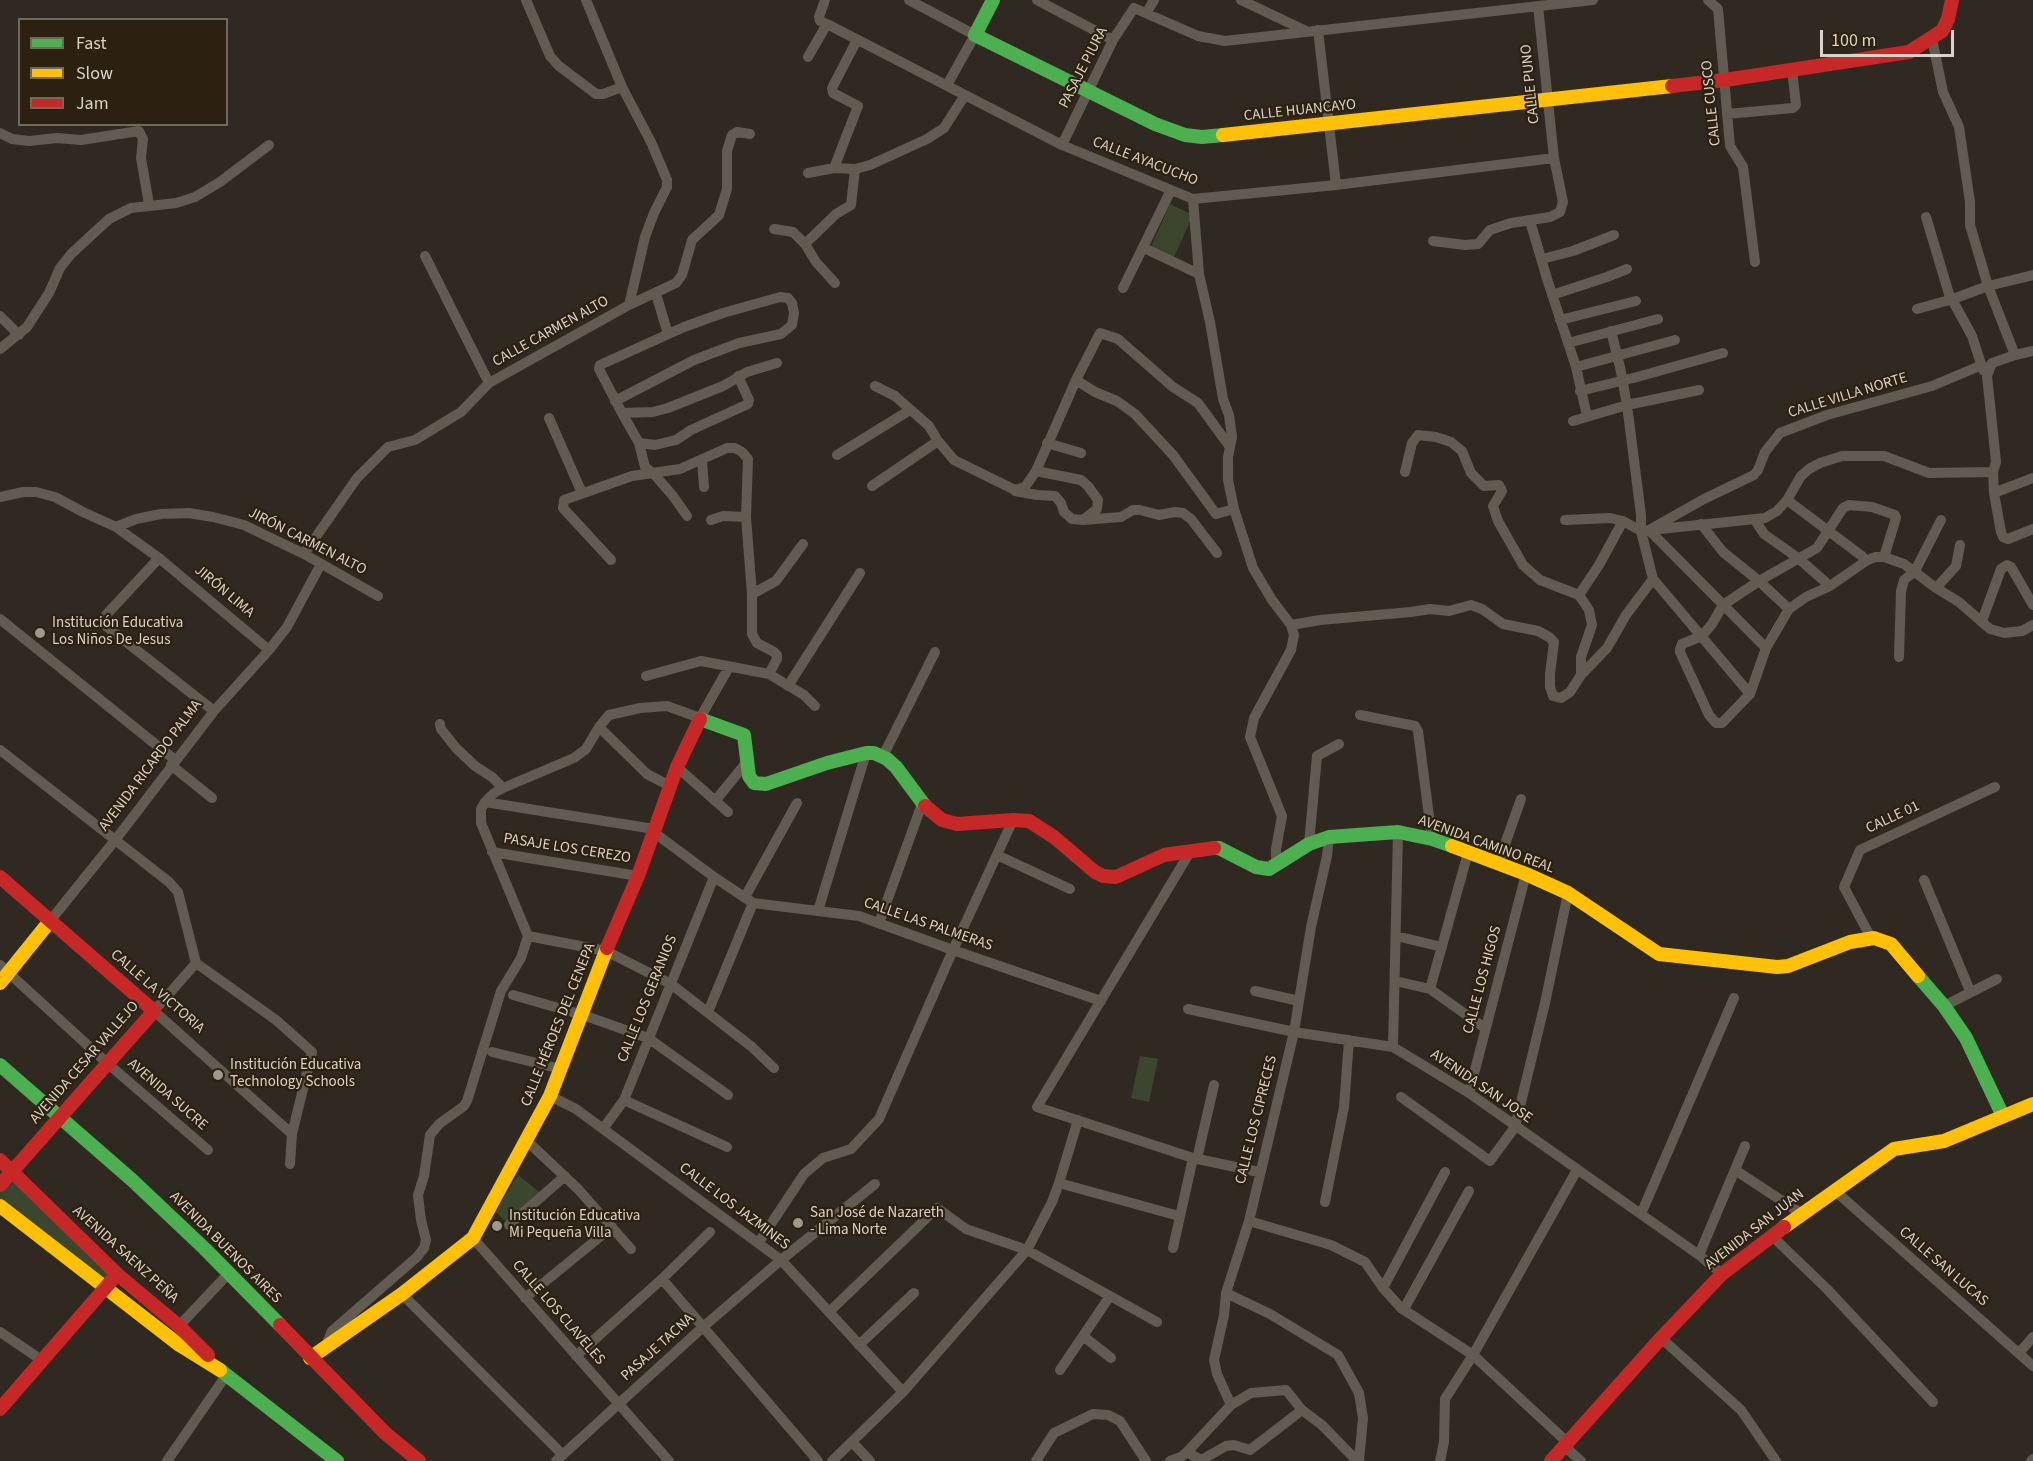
<!DOCTYPE html>
<meta charset="utf-8">
<style>
body{margin:0}
#map{position:relative;width:2033px;height:1461px;overflow:hidden;background:#302921;font-family:"Source Sans 3",sans-serif}
canvas{display:block}
.legend{position:absolute;left:18px;top:18px;width:210px;height:108px;box-sizing:border-box;background:#2c2111;border:2px solid #72685b;margin:0;padding:8px 10px;list-style:none;font-size:18px;color:#dbd3c9}
.legend li{display:flex;align-items:center;gap:12px;height:30px}
.legend b{width:30px;border:2px solid #72685b}
.scale{position:absolute;left:1820px;top:30px;width:134px;height:27px;box-sizing:border-box;border:3px solid #dbd3c9;border-top:0;padding-left:8px;font-size:18px;line-height:21px;white-space:nowrap;color:#dbd3c9;-webkit-text-stroke:4px #2c2111;paint-order:stroke}
</style>
<div id="map">
<canvas width="2033" height="1461"></canvas>
<ul class="legend">
<li><b style="height:8px;background:#4caf50"></b>Fast</li>
<li><b style="height:8px;background:#ffc107"></b>Slow</li>
<li><b style="height:8px;background:#c62828"></b>Jam</li>
</ul>
<div class="scale">100 m</div>
</div>
<script>
const ctx = document.querySelector('canvas').getContext('2d');
ctx.lineJoin = 'round';
function paint(path, color) { ctx.fillStyle = color; ctx.fill(path, 'evenodd'); }
const shape = rows => new Path2D(rows.map(r => 'M' + r).join(''));
function stroke(path, color, width, dash) { ctx.strokeStyle = color; ctx.lineWidth = width; ctx.lineCap = dash ? 'butt' : 'round'; ctx.setLineDash(dash || []); ctx.stroke(path); }
function write(font, color, halo, rows, align = 'center') {
  ctx.font = font + ' "Source Sans 3",sans-serif'; ctx.lineWidth = 4.5; ctx.setLineDash([]); ctx.textBaseline = 'middle'; ctx.strokeStyle = halo; ctx.fillStyle = color; for (const [text, x, y, turn = 0] of rows) {
    ctx.save(); ctx.translate(x, y); ctx.rotate((+turn || 0) * Math.PI / 180); ctx.textAlign = isNaN(turn) ? turn : align; if (halo) ctx.strokeText(text, 0, 0); ctx.fillText(text, 0, 0); ctx.restore();
  }
}
paint(shape([
 [1170,204,1193,215,1174,257,1151,247],
 [1140,1056,1158,1059,1149,1102,1131,1098],
 [518,1175,543,1195,509,1225,496,1212],
 [14,1182,107,1273,108,1276,105,1280,0,1199,0,1192]
]), '#3b462f');
stroke(shape([
 [526,0,550,56,559,66,596,94,603,94,622,87],
 [825,0,819,17,820,21,827,24,1062,145,1193,199,1336,185,1554,158],
 [909,0,975,35,947,85],
 [1037,0,1113,40],
 [1241,0,1306,31],
 [1708,0,1718,9,1730,146,1743,167,1755,262],
 [1147,12,1154,0],
 [1318,30,1336,185],
 [1932,39,1943,92,1959,127,1970,202,1970,225,1988,286,2015,355],
 [808,57,827,24],
 [1727,114,1793,108,1796,105,1792,70],
 [0,133,12,139,29,141,57,138,81,140,139,131,143,139,141,158,149,204],
 [1062,145,1113,40,1134,8,1198,36,1225,41,1593,0],
 [834,168,858,106,833,93,832,88,857,40],
 [808,173,834,168,855,169,870,165,927,139,944,128,965,95],
 [1193,199,1199,274,1210,322,1223,399,1229,415,1232,437,1228,457,1228,480,1234,509,1253,568,1272,600,1291,625,1294,635,1291,650,1254,718,1250,737,1282,816,1276,849,1276,866],
 [1926,217,1949,294,1972,336,1983,370],
 [1530,221,1548,282,1576,367,1587,416],
 [774,229,793,232,805,244,816,262,835,283],
 [1433,241,1465,245,1478,244,1490,230,1511,223,1550,217,1560,212,1563,202,1554,158,1538,6],
 [805,244,836,214,851,205,855,169],
 [1144,248,1199,274],
 [425,256,489,383],
 [1542,259,1573,251,1614,235],
 [1123,288,1171,190],
 [656,294,668,334],
 [1552,295,1607,277,1627,269],
 [629,305,676,283,682,275,692,240,719,215,727,189,727,151,732,135,737,132,750,134],
 [1917,309,1953,299,1988,286,2033,275],
 [0,316,19,335],
 [1560,320,1636,301],
 [1611,331,1620,367,1627,405,1641,515,1641,531,1653,579,1750,694],
 [1568,343,1658,319],
 [0,349,27,327,49,293,60,268,71,254,109,219,131,208,176,203,195,197,220,182,269,145],
 [2033,351,2015,355,1992,363,1987,376,1995,452,1996,462,1993,472,1994,493,2001,532,2003,537,2008,539,2033,529],
 [1576,367,1675,340],
 [1076,380,1095,392,1117,401,1135,414,1173,455,1216,514,1234,509],
 [875,386,895,396,929,426,938,441,954,460,1015,490,1025,487,1036,471,1076,380,1100,333,1118,339,1173,387,1198,403,1230,447],
 [1580,391,1637,377,1723,353],
 [615,401,694,360,739,343,781,334,792,325,794,313,792,303,788,298,780,297,723,313,684,327,600,365,599,369,622,413,639,443,645,467,654,474,673,496,687,516],
 [622,413,653,412,668,408,723,386,747,372,777,363],
 [549,418,582,493],
 [1573,421,1627,405,1699,390],
 [639,443,655,445,676,440,691,430,748,404,749,400,738,376],
 [1047,443,1081,453],
 [837,455,910,410],
 [702,461,704,487],
 [1036,471,1081,480,1088,486,1098,500,1097,509,1083,520],
 [872,486,938,441],
 [1015,491,1037,495,1055,496,1061,503,1064,512,1072,519,1083,520,1121,517,1133,510,1140,510,1159,515,1175,512,1183,513,1191,519,1217,553],
 [1994,493,2033,478],
 [0,497,23,492,36,492,55,497,83,512,116,527,159,558,269,650],
 [1787,500,1862,556,1866,561],
 [711,520,723,516,746,517],
 [1565,520,1610,518,1623,521,1641,531,1765,518,1777,511,1787,500,1801,476,1809,469,1820,463,1842,456,1884,456,1929,473,1993,472],
 [1755,520,1764,534,1798,558,1830,586],
 [1701,524,1723,552,1759,581,1789,609],
 [116,527,136,519,161,514,189,513,213,517,244,525,304,554,378,596],
 [304,554,357,478,388,447,415,440,461,412,489,383,629,305,645,237,654,213,667,187,667,180,651,142,622,87,586,0],
 [1884,557,1896,518,1895,515,1872,507,1849,505,1843,508,1817,548,1759,581,1723,605,1712,624,1702,636,1682,644,1680,649,1680,652,1709,715,1716,723,1722,723,1750,694,1766,648,1789,609,1806,597,1830,586,1866,561,1875,557,1884,557,1904,564,1936,588,1959,602,1990,629,2004,633,2022,631,2033,625],
 [159,558,106,615,104,620,106,626,214,711],
 [611,560,563,508,564,500,632,476,680,469,727,448,735,448,742,452,748,459,746,517,752,594,752,634,757,643,774,652,777,655,777,659,769,674],
 [1936,588,1956,566,1960,545],
 [752,594,776,581,803,544],
 [1579,595,1599,565,1623,521],
 [0,619,175,760],
 [1982,621,2001,569,2007,565,2011,567,2033,605],
 [1291,625,1320,620,1411,612,1430,609,1449,611,1471,605,1482,609,1503,624,1538,631,1549,637,1554,642,1550,674,1550,687,1553,696,1561,698,1570,692,1581,675,1581,657,1592,625,1589,610,1579,595,1540,580,1523,565,1498,521,1493,506,1502,491,1499,485,1484,486,1471,473,1462,451,1451,442,1436,437,1418,435,1412,443,1405,472],
 [1766,648,1649,530,1704,499,1754,475,1758,470,1765,452,1780,433,1827,415,1932,386,1982,365],
 [1899,657,1901,591,1904,580,1915,571,1941,520],
 [1581,675,1607,648,1626,615,1653,579],
 [646,676,701,661,769,674,804,695,815,706],
 [788,686,860,573],
 [1360,715,1415,726,1418,731,1432,839],
 [440,724,441,729,456,748,475,766,492,777,503,788],
 [599,727,647,774,670,786],
 [0,750,169,882,178,892,196,963,276,1020,312,1052,292,1134,290,1164],
 [883,756,935,652],
 [171,765,212,798],
 [677,767,728,812],
 [715,801,746,763],
 [485,802,648,828,714,877,753,903,859,916,953,950,1101,1001],
 [1309,844,1317,756,1339,744],
 [492,852,638,876],
 [1190,852,1037,1107,1193,1158,1259,1172],
 [997,855,1070,889],
 [1498,864,1521,799],
 [1924,880,1970,991],
 [745,897,797,803],
 [818,911,866,753],
 [50,921,116,839,214,711,269,650,287,627,321,564],
 [879,923,922,804],
 [528,936,606,951,671,984,752,1047,774,1068],
 [1396,936,1442,947],
 [1871,938,1844,887,1860,850,1995,787],
 [196,963,154,1011,292,1134],
 [0,965,107,1063,208,1150],
 [1395,981,1430,989,1485,1028],
 [1430,989,1468,853],
 [1255,991,1299,1001],
 [513,995,583,1015,648,1038,728,1095],
 [1944,1006,1997,979],
 [1188,1009,1294,1032,1393,1047,1469,1093,1699,1255,1722,1274],
 [708,1012,753,903],
 [1393,1047,1398,832],
 [492,1052,561,1069],
 [1469,1093,1526,874],
 [550,1096,576,1109,781,1260,903,1392],
 [1401,1097,1490,1161,1515,1127,1545,1003,1568,893],
 [624,1100,727,1147],
 [603,1129,624,1100,714,877],
 [526,1140,578,1189,631,1249],
 [1197,1159,1214,1085],
 [1735,1170,1802,1214],
 [1059,1183,1179,1216],
 [1834,1190,2033,1366],
 [1325,1202,1344,1107,1349,1040],
 [1641,1214,1734,998],
 [1249,1221,1331,1245,1365,1262,1383,1288,1401,1308,1473,1355,1567,1442],
 [509,1225,565,1176],
 [1772,1236,1827,1289,1933,1402],
 [473,1238,669,1461],
 [759,1242,804,1174,823,1158,851,1149,879,1119,953,950,1013,820],
 [1173,1248,1193,1158],
 [1699,1255,1745,1146],
 [662,1279,818,1461],
 [1383,1288,1445,1172],
 [1226,1293,1270,1314,1338,1355,1359,1393,1363,1418,1359,1461],
 [402,1294,563,1455],
 [525,1298,612,1227],
 [1404,1309,1469,1191],
 [829,1312,937,1208,966,1229,1027,1250,1157,1322],
 [179,1326,229,1273],
 [0,1332,43,1361],
 [1083,1336,1111,1358],
 [1661,1338,1741,1410,1776,1461],
 [859,1345,914,1293],
 [325,1348,332,1331,417,1257,424,1248,426,1240,421,1220,418,1195,424,1176,430,1135,439,1124,464,1106,467,1101,501,991,521,958,528,936,481,823,481,809,485,802,494,793,503,788,574,758,586,749,599,727,609,715,640,708,667,706,700,718,729,667],
 [2019,1353,2033,1337],
 [576,1356,662,1279,710,1232],
 [1060,1370,1110,1296],
 [1231,1405,1217,1374,1214,1360,1224,1315,1226,1293,1249,1221,1294,1032,1311,927,1327,856,1329,837],
 [852,1442,870,1461],
 [1564,1446,1581,1461],
 [1187,1452,1201,1460,1226,1446,1234,1445,1250,1450,1302,1410],
 [167,1461,227,1374],
 [556,1461,703,1327,781,1260,875,1184],
 [832,1461,903,1392,1027,1250,1052,1202,1059,1183,1078,1120],
 [1036,1461,1054,1433,1093,1414,1108,1415,1120,1421,1146,1461],
 [1170,1461,1181,1457,1187,1452,1231,1405,1251,1393,1286,1390,1302,1410,1322,1425,1357,1461],
 [1440,1461,1444,1442,1445,1399,1473,1355,1577,1170],
 [2031,1461,2033,1459]
]), '#625b52', 10);
stroke(shape([
 [993,0,975,35,1155,124,1185,135,1202,137,1223,135],
 [700,719,744,735,749,776,754,783,766,784,827,763,866,753,874,753,887,759,896,767,925,806],
 [1214,848,1219,848,1256,867,1269,869,1309,844,1329,837,1398,832,1432,839,1452,846],
 [1918,976,1944,1006,1966,1038,2003,1116],
 [0,1065,132,1180,205,1249,280,1325],
 [220,1370,337,1461]
]), '#4caf50', 14);
stroke(shape([
 [1223,135,1672,86],
 [1452,846,1526,874,1568,893,1659,954,1777,967,1788,966,1850,942,1874,938,1891,944,1918,976],
 [0,983,50,921],
 [0,1206,178,1344,220,1370],
 [1784,1227,1894,1149,1944,1141,2033,1104],
 [310,1358,402,1294,473,1238,550,1096,607,948]
]), '#ffc107', 14);
stroke(shape([
 [1672,86,1725,80,1909,52,1942,31,1948,19,1952,0],
 [925,806,942,820,957,824,1013,820,1029,821,1054,837,1095,872,1103,876,1116,877,1164,855,1214,848],
 [0,877,154,1011,0,1185],
 [607,948,638,876,677,767,700,719],
 [0,1160,117,1274,179,1326,208,1355],
 [280,1325,385,1433,419,1461],
 [0,1409,112,1280],
 [1551,1461,1661,1338,1722,1274,1784,1227]
]), '#c62828', 14);
for (const [x, y, r, color] of [
 [40,633,6,"#9f988e"],
 [218,1075,6,"#9f988e"],
 [798,1223,6,"#9f988e"],
 [497,1226,6,"#9f988e"]
]) { const dot = new Path2D(); dot.arc(x, y, r, 0, 2 * Math.PI); ctx.fillStyle = color; ctx.fill(dot); stroke(dot, '#2c2111', 2); }
write('15px', '#dbd3c9', '#2c2111', [
 ["PASAJE PIURA",1084,68,-63],
 ["CALLE PUNO",1531,84,-96],
 ["CALLE CUSCO",1712,103,-96],
 ["CALLE HUANCAYO",1300,111,-6],
 ["CALLE AYACUCHO",1145,162,21],
 ["CALLE CARMEN ALTO",551,332,-29],
 ["CALLE VILLA NORTE",1848,396,-17],
 ["JIRÓN CARMEN ALTO",307,542,27],
 ["JIRÓN LIMA",224,592,40],
 ["AVENIDA RICARDO PALMA",151,766,-53],
 ["CALLE 01",1893,818,-25],
 ["AVENIDA CAMINO REAL",1486,845,20],
 ["PASAJE LOS CEREZO",567,849,9],
 ["CALLE LAS PALMERAS",928,925,19],
 ["CALLE LOS HIGOS",1483,980,-75],
 ["CALLE LA VICTORIA",157,992,41],
 ["CALLE LOS GERANIOS",648,999,-68],
 ["CALLE HÉROES DEL CENEPA",559,1025,-68],
 ["AVENIDA CESAR VALLEJO",85,1063,-49],
 ["AVENIDA SAN JOSE",1481,1087,34],
 ["AVENIDA SUCRE",167,1095,41],
 ["CALLE LOS CIPRECES",1257,1120,-76],
 ["CALLE LOS JAZMINES",734,1207,37],
 ["AVENIDA SAN JUAN",1755,1230,-38],
 ["AVENIDA BUENOS AIRES",225,1248,45],
 ["AVENIDA SAENZ PEÑA",125,1255,42],
 ["CALLE SAN LUCAS",1943,1267,41],
 ["CALLE LOS CLAVELES",558,1313,49],
 ["PASAJE TACNA",658,1348,-42]
]);
write('15px', '#dbd3c9', '#2c2111', [
 ["Institución Educativa",52,624],
 ["Los Niños De Jesus",52,641],
 ["Institución Educativa",230,1066],
 ["Technology Schools",230,1083],
 ["San José de Nazareth",810,1214],
 ["- Lima Norte",810,1231],
 ["Institución Educativa",509,1217],
 ["Mi Pequeña Villa",509,1234]
], 'left');
</script>
